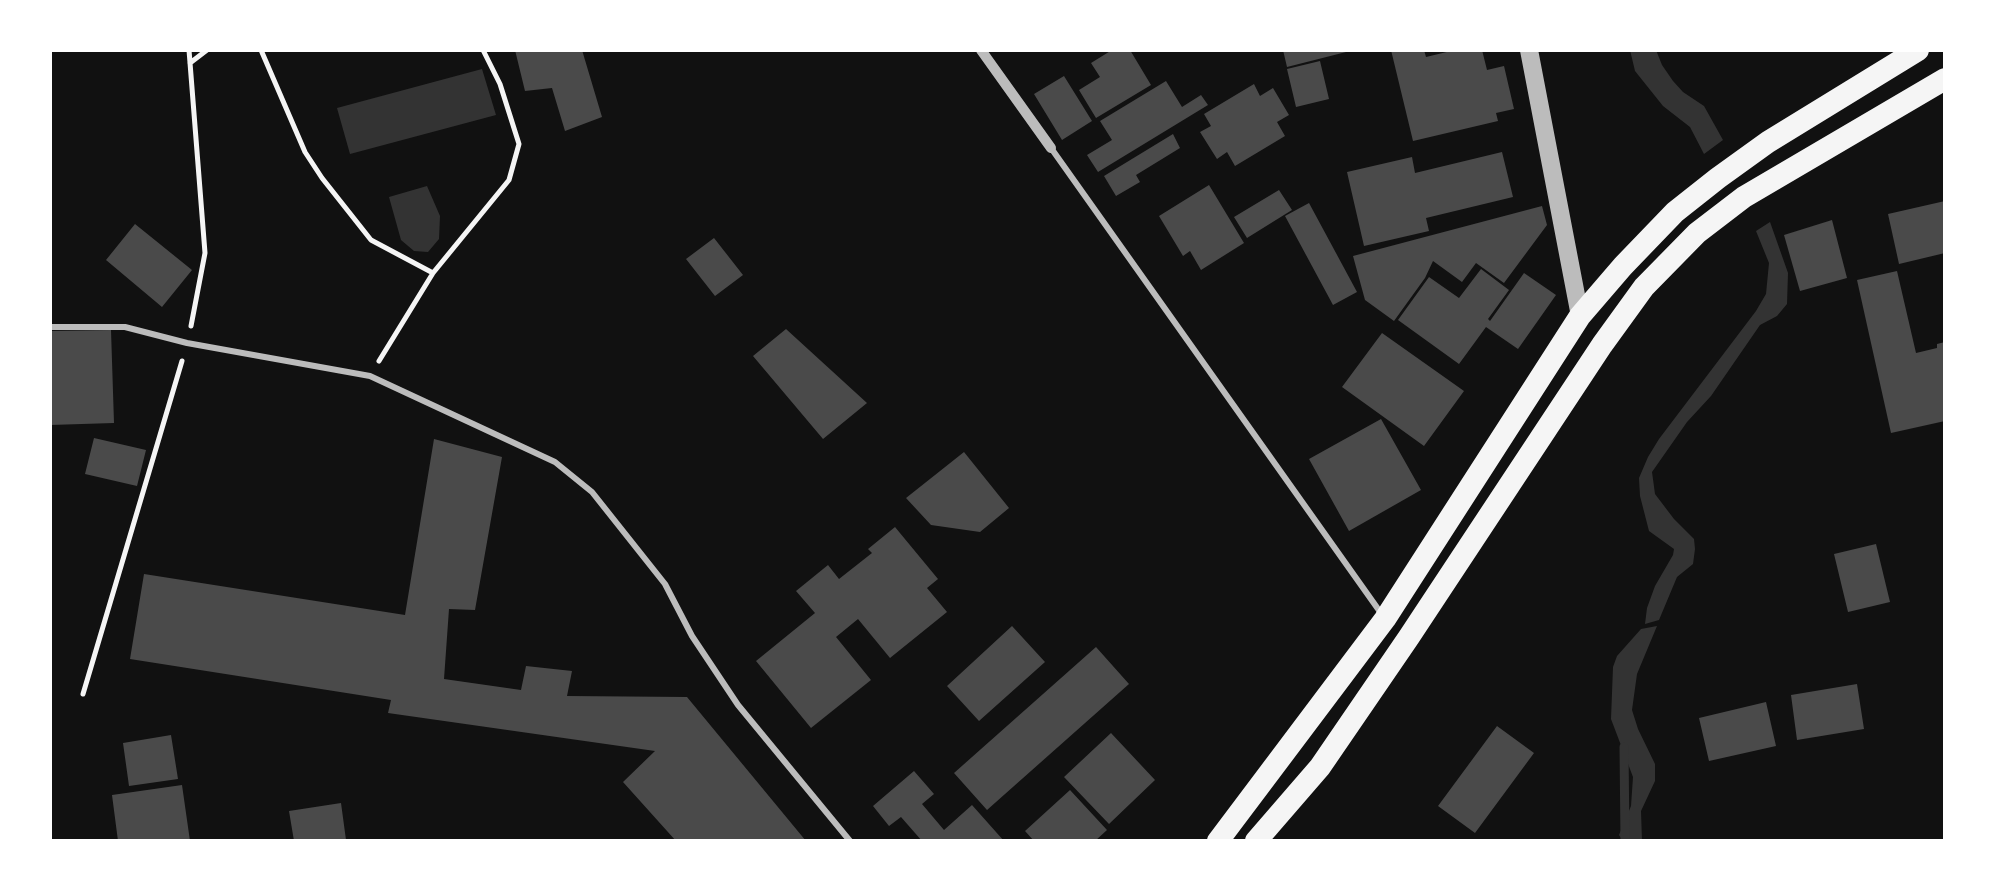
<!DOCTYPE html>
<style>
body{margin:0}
#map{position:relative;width:1995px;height:891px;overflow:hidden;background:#111;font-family:Poppins,sans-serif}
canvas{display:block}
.frame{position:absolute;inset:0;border:52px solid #fff;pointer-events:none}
</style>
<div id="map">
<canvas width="1995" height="891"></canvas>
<div class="frame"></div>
</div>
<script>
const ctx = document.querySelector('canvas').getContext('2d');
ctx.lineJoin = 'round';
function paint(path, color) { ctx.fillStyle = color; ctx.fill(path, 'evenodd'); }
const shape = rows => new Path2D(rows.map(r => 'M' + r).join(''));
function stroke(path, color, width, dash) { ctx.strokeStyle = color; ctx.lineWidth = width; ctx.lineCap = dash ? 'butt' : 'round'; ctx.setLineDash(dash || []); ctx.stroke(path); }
paint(shape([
 [1630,50,1656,50,1662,65,1673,81,1683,92,1704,106,1723,140,1704,154,1690,127,1663,106,1635,71],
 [482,69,496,115,350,154,337,108],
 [427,186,440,216,439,239,428,252,414,251,401,240,389,197],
 [1770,222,1788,273,1787,304,1777,316,1760,325,1711,396,1687,422,1652,472,1655,494,1674,519,1694,539,1695,549,1693,564,1677,577,1659,620,1645,624,1647,608,1655,586,1673,555,1674,549,1649,531,1640,496,1639,478,1648,457,1659,439,1756,311,1766,294,1769,263,1756,231],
 [1657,626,1637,674,1632,710,1638,729,1655,764,1655,781,1641,811,1642,841,1623,841,1619,835,1631,806,1633,777,1611,719,1613,667,1617,656,1641,629]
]), '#333');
stroke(shape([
 [1624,747,1625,841]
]), '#333', 9);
paint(shape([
 [515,50,582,50,602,117,565,131,552,88,525,91],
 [1112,50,1130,50,1151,85,1096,118,1079,90,1100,77,1091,63],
 [1283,50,1350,50,1350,51,1287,67],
 [1391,50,1424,50,1426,57,1455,50,1482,50,1487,70,1504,66,1514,109,1496,113,1498,121,1413,141],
 [1320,61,1329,99,1296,107,1287,69],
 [1064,76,1092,121,1062,140,1034,94],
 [1166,81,1182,107,1201,95,1208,105,1098,172,1087,155,1112,140,1100,121],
 [1254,84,1260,96,1273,88,1289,115,1277,122,1285,136,1235,166,1227,152,1217,159,1200,132,1211,126,1204,114],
 [1173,134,1180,148,1136,175,1140,182,1116,196,1104,176],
 [1502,152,1513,197,1426,218,1429,231,1364,246,1347,172,1412,157,1415,173],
 [1209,185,1244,243,1201,270,1190,251,1183,256,1159,216],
 [1279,190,1292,210,1247,238,1234,217],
 [1945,201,1945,253,1899,264,1888,214],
 [1309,203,1357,292,1333,305,1285,216],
 [1542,206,1547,225,1504,283,1476,263,1462,282,1433,261,1425,278,1394,321,1365,300,1353,256],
 [1832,220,1847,278,1800,291,1784,235],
 [135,224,192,270,162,307,106,260],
 [714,238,743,275,715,296,686,259],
 [1481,269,1509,290,1488,319,1490,321,1524,273,1556,295,1518,349,1486,327,1459,364,1398,320,1429,277,1459,298],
 [1897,271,1916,353,1937,348,1937,344,1945,342,1945,421,1891,433,1857,280],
 [786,329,867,403,823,439,753,356],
 [111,330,114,423,50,425,50,331],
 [1382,333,1464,391,1424,446,1342,387],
 [1381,419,1421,490,1349,531,1309,459],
 [94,438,146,450,137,486,85,474],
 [434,439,502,457,475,610,449,609,444,679,521,690,526,666,572,671,567,696,687,697,806,841,676,841,623,782,655,751,388,713,391,700,130,659,144,574,405,615],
 [964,452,1009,508,980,532,931,525,906,498],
 [895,527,938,579,927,588,947,612,890,658,858,619,836,637,871,680,811,728,756,661,815,613,796,591,828,565,839,579,872,553,868,549],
 [1876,544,1890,602,1848,612,1834,554],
 [1012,626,1045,662,979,721,947,686],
 [1096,647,1129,684,987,810,954,773],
 [1857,684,1864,729,1797,740,1791,695],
 [1766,702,1776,746,1709,761,1699,718],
 [1497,726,1534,753,1475,833,1438,806],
 [1111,733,1155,780,1109,824,1064,777],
 [171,735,178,779,129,786,123,743],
 [914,771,934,794,922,804,944,830,972,805,1004,841,922,841,901,817,889,826,873,806],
 [182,785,190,841,118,841,112,795],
 [1070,790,1107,830,1095,841,1034,841,1025,831],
 [341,803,346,840,294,841,289,811]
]), '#4a4a4a');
stroke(shape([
 [189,50,205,253,191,326],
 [261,50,305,152,322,178,371,240,433,273],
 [190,63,207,50],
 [379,361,433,273,509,180,519,144,500,84,483,50],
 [83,694,182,361]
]), '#f5f5f5', 5);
stroke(shape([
 [1051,148,1383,616],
 [50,327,125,327,187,343,370,376,555,462,592,492,665,584,692,636,738,705,850,841]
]), '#bcbcbc', 6);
stroke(shape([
 [981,50,1051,148]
]), '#bcbcbc', 10);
stroke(shape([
 [1529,50,1580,316]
]), '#bcbcbc', 18);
stroke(shape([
 [1218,841,1385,619,1580,316,1623,266,1675,212,1718,178,1768,142,1918,50],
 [1256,841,1320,767,1409,637,1602,345,1644,287,1697,233,1744,197,1945,79]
]), '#f5f5f5', 22);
</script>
